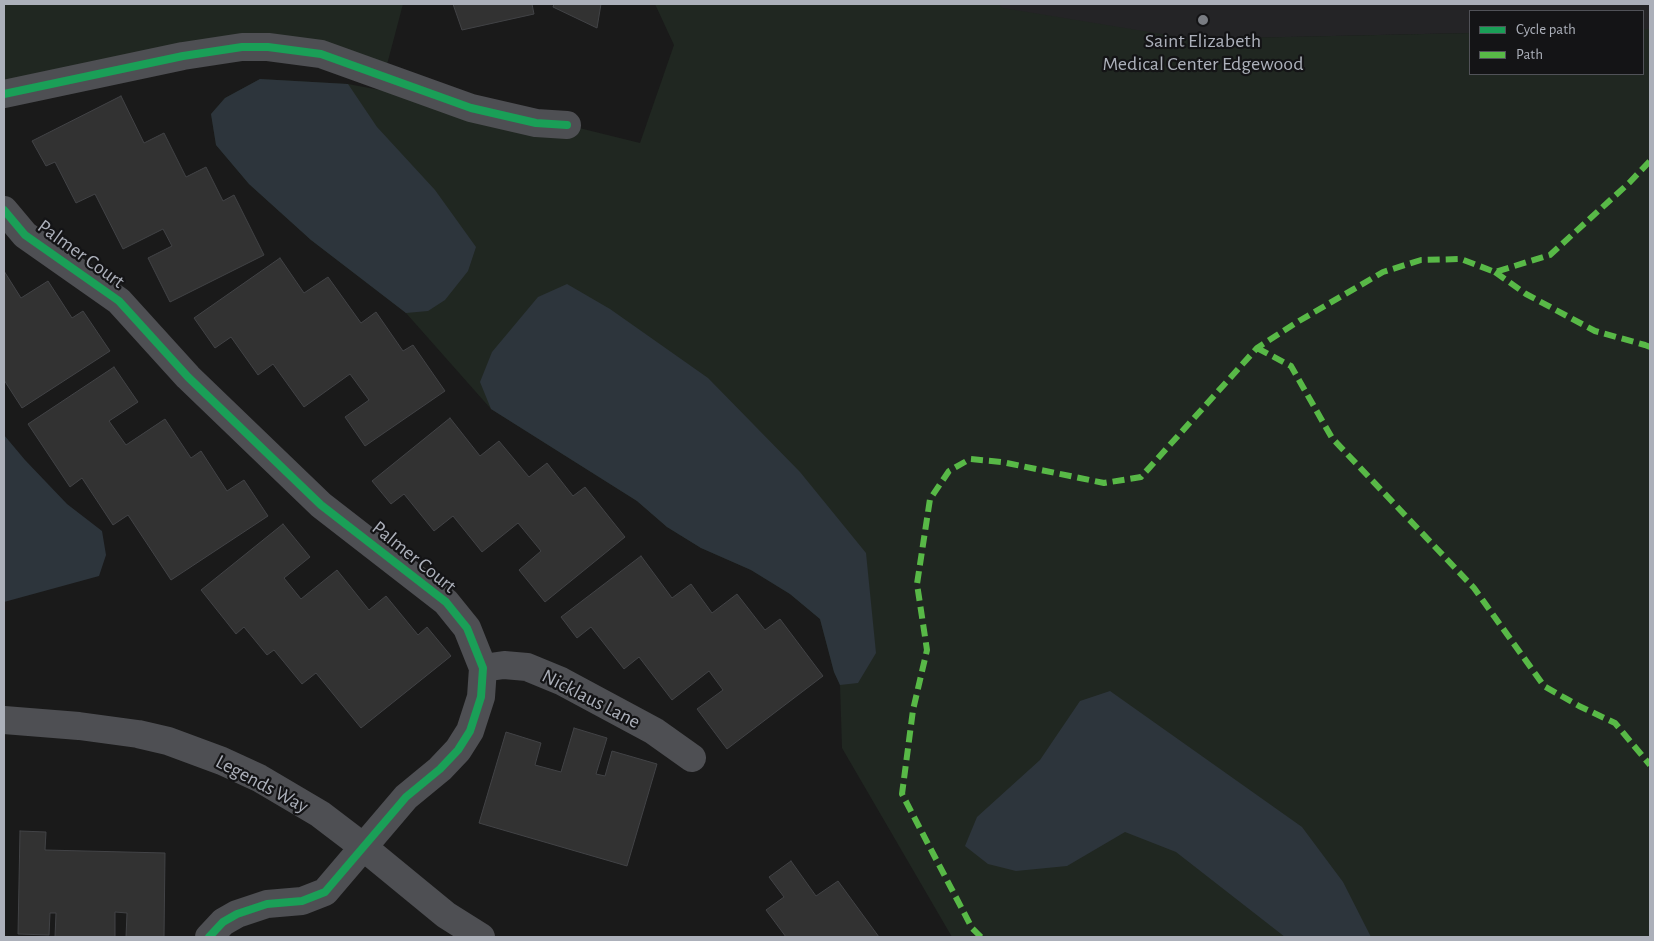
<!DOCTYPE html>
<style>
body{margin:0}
#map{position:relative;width:1654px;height:941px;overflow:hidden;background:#1a1a1a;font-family:"Alegreya Sans",sans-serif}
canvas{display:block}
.frame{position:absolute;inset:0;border:5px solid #acb0ba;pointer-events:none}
.legend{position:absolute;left:1469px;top:10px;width:175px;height:65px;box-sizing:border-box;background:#141416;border:1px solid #515258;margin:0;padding:6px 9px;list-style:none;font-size:15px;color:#acb0ba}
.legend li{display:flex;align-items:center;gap:10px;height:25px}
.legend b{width:25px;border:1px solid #515258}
</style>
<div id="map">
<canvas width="1654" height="941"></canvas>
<div class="frame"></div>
<ul class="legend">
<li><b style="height:6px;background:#1a9f57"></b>Cycle path</li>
<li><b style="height:6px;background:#58b947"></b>Path</li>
</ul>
</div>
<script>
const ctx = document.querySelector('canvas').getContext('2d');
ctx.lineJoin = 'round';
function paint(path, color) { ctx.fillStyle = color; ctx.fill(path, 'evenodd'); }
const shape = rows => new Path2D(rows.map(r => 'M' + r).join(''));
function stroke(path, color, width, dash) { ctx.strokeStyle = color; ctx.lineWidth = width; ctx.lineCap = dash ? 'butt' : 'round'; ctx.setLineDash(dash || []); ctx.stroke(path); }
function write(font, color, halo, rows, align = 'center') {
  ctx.font = font + ' "Alegreya Sans",sans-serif'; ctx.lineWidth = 4.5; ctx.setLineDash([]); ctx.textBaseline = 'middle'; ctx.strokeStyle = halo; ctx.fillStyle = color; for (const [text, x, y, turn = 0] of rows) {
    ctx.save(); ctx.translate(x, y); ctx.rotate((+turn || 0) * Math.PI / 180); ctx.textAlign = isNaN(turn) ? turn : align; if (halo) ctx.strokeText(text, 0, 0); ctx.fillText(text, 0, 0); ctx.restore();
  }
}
paint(shape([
 [907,4,1650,4,1650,29,1643,29,1643,11,1470,11,1470,33,978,44]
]), '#242426');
paint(shape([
 [4,4,403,4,384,76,268,47,4,94],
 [655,4,998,4,1003,8,1192,39,1470,33,1470,74,1643,74,1643,29,1650,29,1650,937,952,937,842,748,840,685,834,672,820,619,790,594,751,570,701,548,667,527,637,501,491,409,406,313,311,240,249,184,216,145,211,114,225,98,260,79,348,84,567,125,640,143,674,45]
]), '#202721');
paint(shape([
 [260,79,348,84,377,127,435,190,476,247,468,271,445,300,428,311,406,313,311,240,249,184,216,145,211,114,225,98],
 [567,284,610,309,708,378,800,472,866,553,876,653,858,683,840,685,834,672,820,619,790,594,751,570,701,548,667,527,637,501,491,409,480,382,492,352,538,297],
 [4,435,25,460,67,504,102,531,106,555,99,576,4,602],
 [1110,691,1302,827,1343,882,1371,937,1285,937,1176,852,1125,832,1067,866,1016,871,988,864,965,846,977,817,1040,760,1080,701]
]), '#2d353c');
const building = shape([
 [453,4,532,4,534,14,462,30,453,4],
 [554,4,601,4,597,28,553,7,554,4],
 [121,96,144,143,164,133,186,177,206,167,223,201,234,195,264,255,170,302,148,258,172,246,163,229,123,249,95,194,76,203,55,162,46,166,32,141,121,96],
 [280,258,304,293,328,277,361,323,376,312,403,351,413,345,445,391,365,446,345,417,369,400,350,374,304,407,273,364,258,375,231,337,215,348,194,318,280,258],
 [4,271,21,298,48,281,72,318,83,311,110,351,22,408,4,380,4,271],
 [114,367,138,402,109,421,126,445,165,419,191,458,201,451,227,491,244,480,268,516,171,580,128,515,113,525,82,478,70,487,28,424,114,367],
 [450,418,480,456,499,441,529,477,547,463,573,496,585,487,625,537,545,602,519,570,541,551,518,523,482,552,453,516,434,531,404,494,391,504,372,481,450,418],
 [283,524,310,557,284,578,301,599,337,570,369,610,386,596,418,635,427,627,451,656,361,728,316,673,302,684,274,650,267,655,244,627,236,634,201,590,283,524],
 [641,556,672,598,691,584,712,613,737,594,765,630,780,619,823,676,727,749,697,709,723,690,709,671,672,700,639,657,624,669,591,627,577,638,561,617,641,556],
 [574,728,607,738,596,774,605,776,612,751,657,764,627,866,479,823,506,732,541,743,535,765,561,772,574,728],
 [20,831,46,832,45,850,165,853,164,937,126,937,127,913,115,912,115,937,55,937,56,913,50,913,49,935,18,934,20,831],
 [791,861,816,896,838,881,879,937,786,937,766,910,784,897,769,877,791,861]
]);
paint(building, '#323232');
stroke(building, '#424346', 1);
stroke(shape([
 [4,94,183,56,242,47,268,47,321,54,471,108,536,123,567,125],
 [4,210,25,235,119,301,188,377,321,505,446,602,467,628,483,668,481,697,470,731,458,750,440,769,406,797,325,892,302,901,267,904,237,914,223,922,209,937],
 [483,668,504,665,527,667,561,681,654,731,692,758],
 [4,720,79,726,138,734,168,741,222,761,259,778,320,814,362,846,446,915,481,937]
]), '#4e4f53', 28);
stroke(shape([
 [1495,272,1526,294,1595,331,1645,345,1650,347],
 [1257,348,1291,366,1332,438,1474,588,1544,686,1579,706,1615,723,1650,765],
 [981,937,972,928,902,794,913,710,927,650,917,584,930,499,949,471,970,459,1002,462,1104,483,1141,477,1257,348,1299,321,1383,272,1421,260,1461,259,1495,272,1550,255,1629,183,1650,161]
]), '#58b947', 6, [12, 6]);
stroke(shape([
 [4,94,183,56,242,47,268,47,321,54,471,108,536,123,567,125],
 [4,210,25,235,119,301,188,377,321,505,446,602,467,628,483,668,481,697,470,731,458,750,440,769,406,797,325,892,302,901,267,904,237,914,223,922,209,937]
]), '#1a9f57', 8);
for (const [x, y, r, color] of [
 [1203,20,6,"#797c82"]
]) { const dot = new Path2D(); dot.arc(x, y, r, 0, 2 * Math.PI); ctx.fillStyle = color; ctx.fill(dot); stroke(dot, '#141416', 2); }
write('20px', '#acb0ba', '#141416', [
 ["Saint Elizabeth",1203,41],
 ["Medical Center Edgewood",1203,64]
]);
write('20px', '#acb0ba', '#141416', [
 ["Palmer Court",81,254,36],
 ["Palmer Court",414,557,39],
 ["Nicklaus Lane",591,699,27],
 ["Legends Way",262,784,28]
]);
</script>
